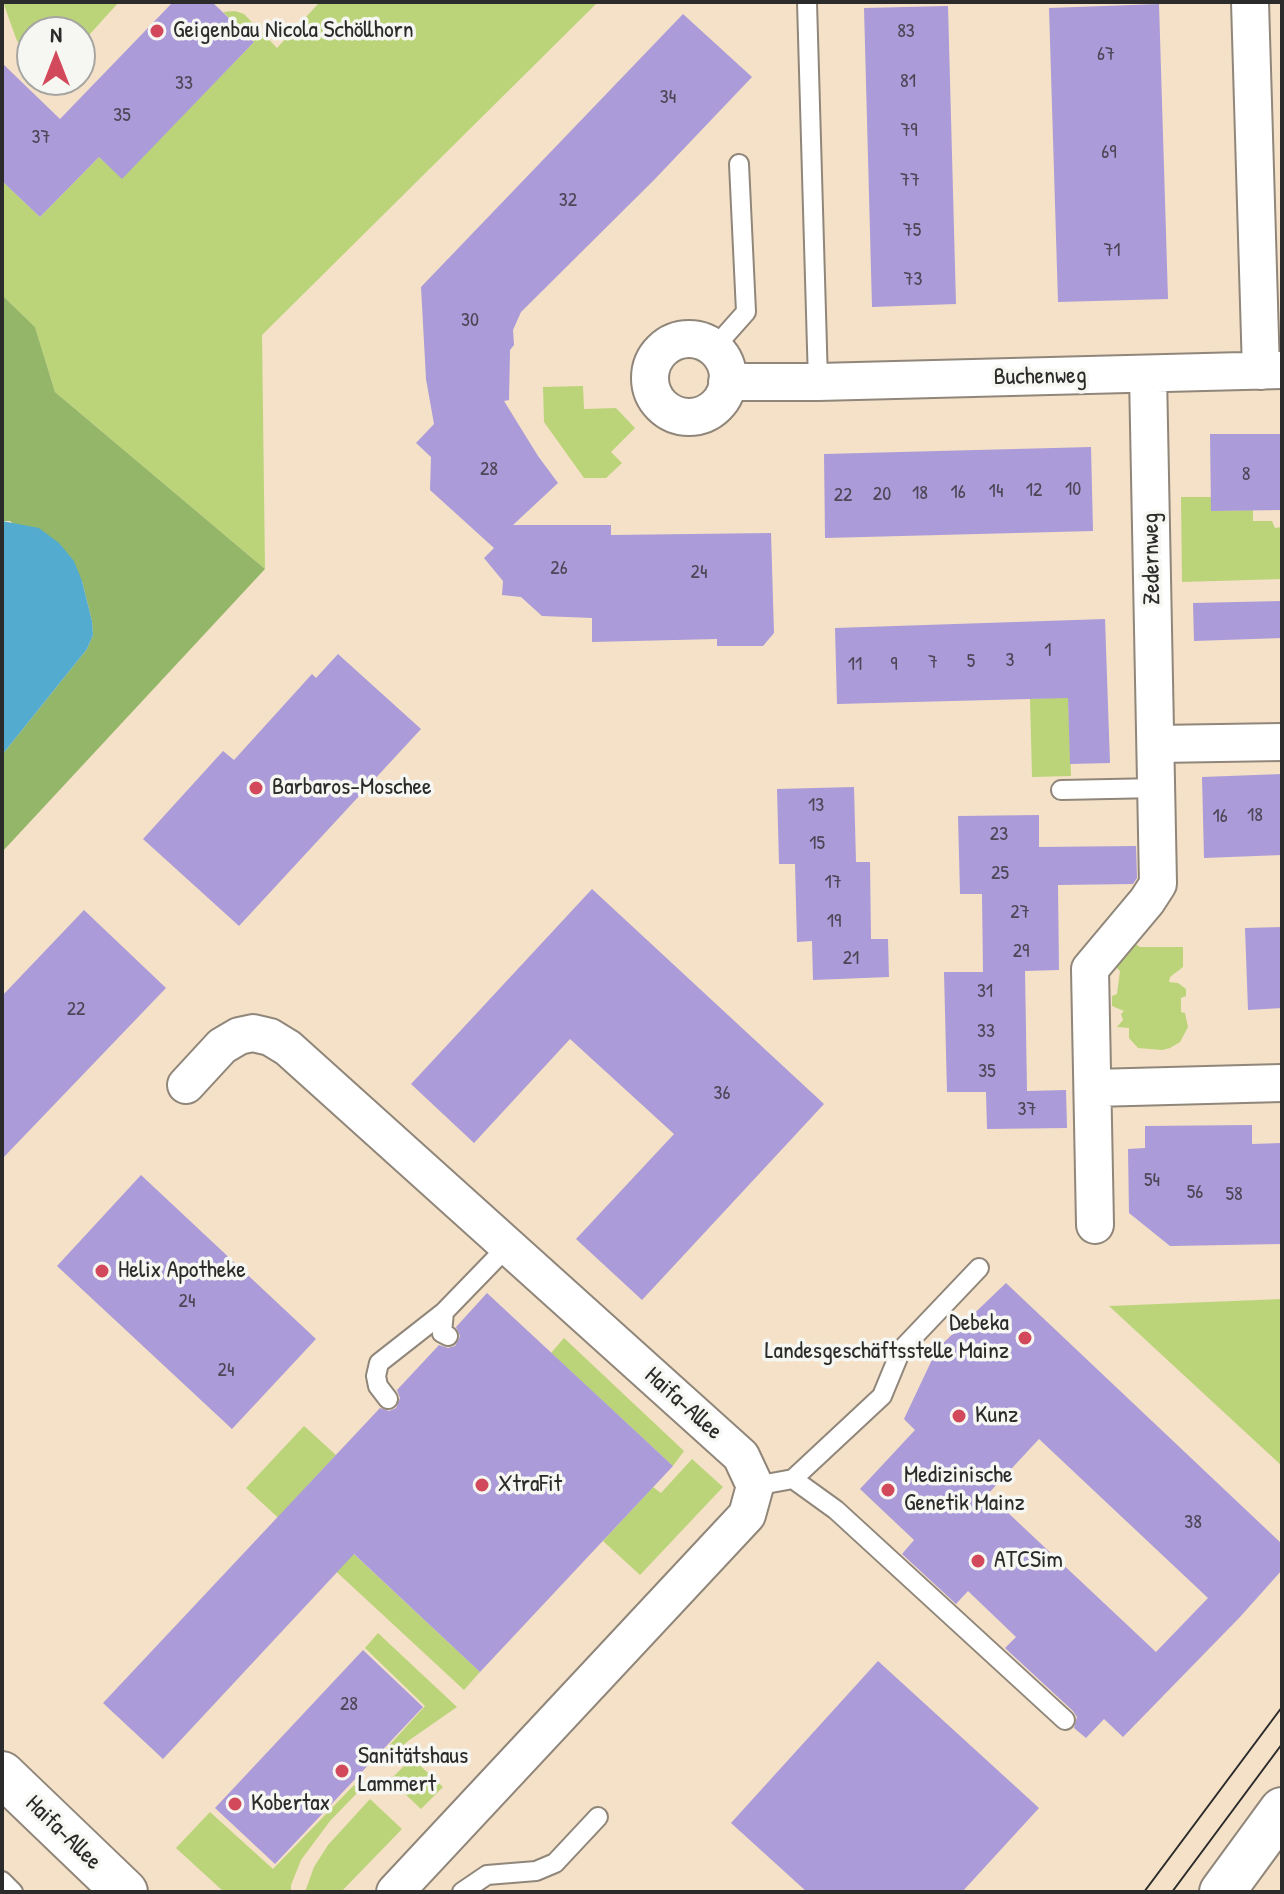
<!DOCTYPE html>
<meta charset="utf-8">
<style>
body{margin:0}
#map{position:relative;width:1284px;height:1894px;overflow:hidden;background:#f4e1c8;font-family:"Patrick Hand",sans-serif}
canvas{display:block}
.frame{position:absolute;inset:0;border:4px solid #2b2b2b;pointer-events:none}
.north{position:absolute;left:16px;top:16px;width:80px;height:80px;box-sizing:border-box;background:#f6f6f2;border:2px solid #a5a5a2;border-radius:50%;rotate:0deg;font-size:22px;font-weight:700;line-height:32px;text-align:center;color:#2b2b2b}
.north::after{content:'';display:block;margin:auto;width:28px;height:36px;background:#d1495b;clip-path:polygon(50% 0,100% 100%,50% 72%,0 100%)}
</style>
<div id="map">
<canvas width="1284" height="1894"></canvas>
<div class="frame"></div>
<div class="north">N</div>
</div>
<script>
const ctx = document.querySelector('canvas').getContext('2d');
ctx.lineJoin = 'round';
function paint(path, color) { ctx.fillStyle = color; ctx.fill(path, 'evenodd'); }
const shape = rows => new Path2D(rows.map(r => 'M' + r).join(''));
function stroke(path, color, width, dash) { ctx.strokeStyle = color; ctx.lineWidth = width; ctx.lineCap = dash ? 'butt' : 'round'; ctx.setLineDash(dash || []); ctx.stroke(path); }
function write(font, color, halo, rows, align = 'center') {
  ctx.font = font + ' "Patrick Hand",sans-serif'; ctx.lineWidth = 7; ctx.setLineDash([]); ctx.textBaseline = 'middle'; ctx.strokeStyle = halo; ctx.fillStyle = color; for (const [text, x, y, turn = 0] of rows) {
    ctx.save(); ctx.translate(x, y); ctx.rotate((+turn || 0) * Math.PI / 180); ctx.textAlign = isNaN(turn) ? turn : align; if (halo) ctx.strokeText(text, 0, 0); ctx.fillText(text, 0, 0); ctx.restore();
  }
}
paint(shape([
 [3,2,119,2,80,45,80,32,32,32,32,53,17,41],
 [320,2,598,2,262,335,265,569,55,392,35,327,2,295,2,181,40,217,99,157,122,178,254,42,223,12,235,11,244,14,277,48],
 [583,386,584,409,616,408,635,428,611,452,622,463,606,478,584,478,544,422,543,387],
 [1181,497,1211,497,1212,511,1253,510,1253,521,1272,521,1275,528,1282,527,1282,579,1182,582],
 [1068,697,1071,776,1032,777,1030,699],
 [1132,942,1140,947,1183,947,1183,967,1170,977,1169,982,1178,983,1186,989,1186,996,1181,998,1181,1012,1185,1013,1188,1027,1180,1042,1170,1048,1162,1050,1138,1048,1129,1038,1129,1028,1117,1027,1123,1020,1121,1014,1124,1011,1112,1006,1112,996,1117,994,1120,971,1114,965],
 [1282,1299,1282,1466,1109,1306],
 [564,1338,684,1451,673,1466,551,1353],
 [304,1426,336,1455,295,1499,480,1672,464,1690,246,1488],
 [692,1459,723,1487,640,1575,603,1541,653,1487,661,1493],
 [378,1633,457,1707,408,1741,380,1767,375,1761,425,1706,365,1648],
 [412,1758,443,1787,421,1809,390,1780],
 [354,1785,360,1790,330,1821,301,1860,291,1885,291,1892,224,1892,176,1848,210,1812,273,1869],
 [370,1799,402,1829,341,1892,305,1892,314,1867,328,1845]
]), '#bbd479');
paint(shape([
 [2,295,35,327,55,392,265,569,2,852,2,755,87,649,93,635,92,621,82,581,10,521,2,521]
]), '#94b669');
paint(shape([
 [2,521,39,528,59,543,74,561,82,581,92,621,93,635,87,649,2,755]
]), '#54abd0');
paint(shape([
 [173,2,212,2,254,42,122,179,99,157,40,217,2,181,2,63,60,119],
 [1159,4,1168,299,1058,302,1049,8],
 [948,6,956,304,872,307,864,8],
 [683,14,752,77,654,180,521,312,513,330,514,345,510,350,509,400,504,401,538,456,558,483,513,525,611,525,611,535,771,533,774,633,763,646,717,646,717,639,592,642,592,618,542,616,521,597,502,595,503,581,484,558,494,548,430,490,431,457,416,443,434,424,426,379,421,287],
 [1210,434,1280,434,1282,510,1211,511],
 [1091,447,1093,531,825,538,824,454],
 [1282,601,1282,638,1194,641,1193,603],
 [1105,619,1110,763,1070,764,1068,698,837,704,835,628],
 [338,654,421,729,239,926,143,839,223,751,234,760,312,674,316,678],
 [1282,774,1282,855,1204,858,1202,777],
 [854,787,856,862,870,862,871,939,888,939,889,977,813,980,812,941,797,942,795,864,779,864,777,789],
 [1039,815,1039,847,1136,846,1137,878,1133,884,1058,885,1059,970,1025,971,1027,1091,1066,1090,1067,1128,987,1129,986,1092,947,1092,944,972,983,972,982,894,960,894,958,816],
 [592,889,824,1104,642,1300,576,1239,674,1134,570,1039,474,1143,411,1084],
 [84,910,166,988,2,1159,2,996],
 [1282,927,1282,1008,1248,1010,1245,928],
 [1252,1125,1252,1144,1282,1143,1282,1244,1170,1246,1129,1213,1128,1149,1145,1148,1145,1126],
 [141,1175,316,1339,232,1429,57,1266],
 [1006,1283,1282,1544,1282,1570,1240,1617,1123,1737,1104,1719,1086,1738,1074,1728,1077,1717,1073,1711,1005,1648,1016,1637,968,1591,956,1604,902,1554,914,1540,860,1489,915,1430,904,1419,937,1349],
 [1039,1439,1208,1598,1156,1652,988,1494],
 [487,1293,673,1466,480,1672,354,1554,163,1759,103,1703,380,1408,389,1411,396,1408,400,1398,397,1390,439,1345,448,1348,455,1346,460,1336,456,1327],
 [363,1650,423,1707,275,1864,215,1808],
 [878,1661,1039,1808,962,1892,807,1892,731,1823]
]), '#ab9bd8');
const lane = shape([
 [807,2,818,382],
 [714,348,746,312,739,164],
 [1061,790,1158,788],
 [444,1312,442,1333,448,1336],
 [388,1399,378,1386,376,1376,379,1363,444,1312,507,1247],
 [793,1479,882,1396,901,1350,979,1268],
 [755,1486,793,1479,836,1510,1065,1720],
 [2,1881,13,1892],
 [462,1892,487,1875,536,1871,555,1863,598,1817]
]);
const street = shape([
 [1250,2,1261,371],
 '650 378a39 39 0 1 1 78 0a39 39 0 1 1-78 0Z',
 [727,382,818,382,1282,370],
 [1157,744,1282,742],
 [186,1085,222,1046,239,1036,253,1033,270,1037,288,1048,741,1456,755,1486,747,1515,395,1892],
 [1094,1088,1282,1083],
 [1095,1225,1090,969,1147,901,1158,884,1148,374]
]);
const secondary = shape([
 [2,1774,125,1892],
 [1222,1892,1282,1810]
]);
stroke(lane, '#90867a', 22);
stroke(street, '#90867a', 40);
stroke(secondary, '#90867a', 48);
stroke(lane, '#fff', 18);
stroke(street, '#fff', 36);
stroke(secondary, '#fff', 44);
stroke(shape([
 [1144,1892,1282,1707],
 [1172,1892,1282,1744]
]), '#2b2b2b', 2);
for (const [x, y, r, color] of [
 [157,31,8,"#d1495b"],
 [256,788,8,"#d1495b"],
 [102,1271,8,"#d1495b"],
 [1025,1338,8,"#d1495b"],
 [959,1416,8,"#d1495b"],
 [482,1485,8,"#d1495b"],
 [888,1490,8,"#d1495b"],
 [978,1561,8,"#d1495b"],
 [342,1771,8,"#d1495b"],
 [235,1804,8,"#d1495b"]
]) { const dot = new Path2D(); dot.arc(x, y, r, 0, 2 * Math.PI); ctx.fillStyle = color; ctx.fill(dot); stroke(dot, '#f6f6f2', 3); }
write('20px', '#4b4756', null, [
 ["83",906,32],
 ["67",1106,55],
 ["81",908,82],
 ["33",184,84],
 ["34",668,98],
 ["35",122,116],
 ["79",909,131],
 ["37",41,138],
 ["69",1109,153],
 ["77",910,181],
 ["32",568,201],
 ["75",912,231],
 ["71",1112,251],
 ["73",913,280],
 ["30",470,321],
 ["28",489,470],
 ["8",1246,475],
 ["10",1073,490],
 ["12",1034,491],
 ["14",996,492],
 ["16",958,493],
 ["18",920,494],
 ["20",882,495],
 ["22",843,496],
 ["26",559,569],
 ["24",699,573],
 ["1",1048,651],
 ["3",1010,661],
 ["5",971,662],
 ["7",933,663],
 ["11",855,665],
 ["9",894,665],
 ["13",816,806],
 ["18",1255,816],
 ["16",1220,817],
 ["23",999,835],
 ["15",817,844],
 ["25",1000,874],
 ["17",833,883],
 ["27",1020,913],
 ["19",834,922],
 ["29",1021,952],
 ["21",851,959],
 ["31",985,992],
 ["22",76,1010],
 ["33",986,1032],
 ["35",987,1072],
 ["36",722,1094],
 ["37",1027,1110],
 ["54",1152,1181],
 ["56",1195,1193],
 ["58",1234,1195],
 ["24",187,1302],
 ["24",226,1371],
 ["38",1193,1523],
 ["28",349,1705]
]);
write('24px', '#2b2b2b', '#f6f6f2', [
 ["Geigenbau Nicola Schöllhorn",173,31],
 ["Barbaros-Moschee",272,788],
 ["Helix Apotheke",118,1271],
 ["Debeka",1009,1324,"right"],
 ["Landesgeschäftsstelle Mainz",1009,1352,"right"],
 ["Kunz",975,1416],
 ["Medizinische",904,1476],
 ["Genetik Mainz",904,1504],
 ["XtraFit",498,1485],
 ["ATCSim",994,1561],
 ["Sanitätshaus",358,1757],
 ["Lammert",358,1785],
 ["Kobertax",251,1804]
], 'left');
write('24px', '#2b2b2b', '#f6f6f2', [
 ["Buchenweg",1040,377,-1],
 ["Zedernweg",1152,559,-91],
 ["Haifa-Allee",683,1404,42],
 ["Haifa-Allee",63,1833,44]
]);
</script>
